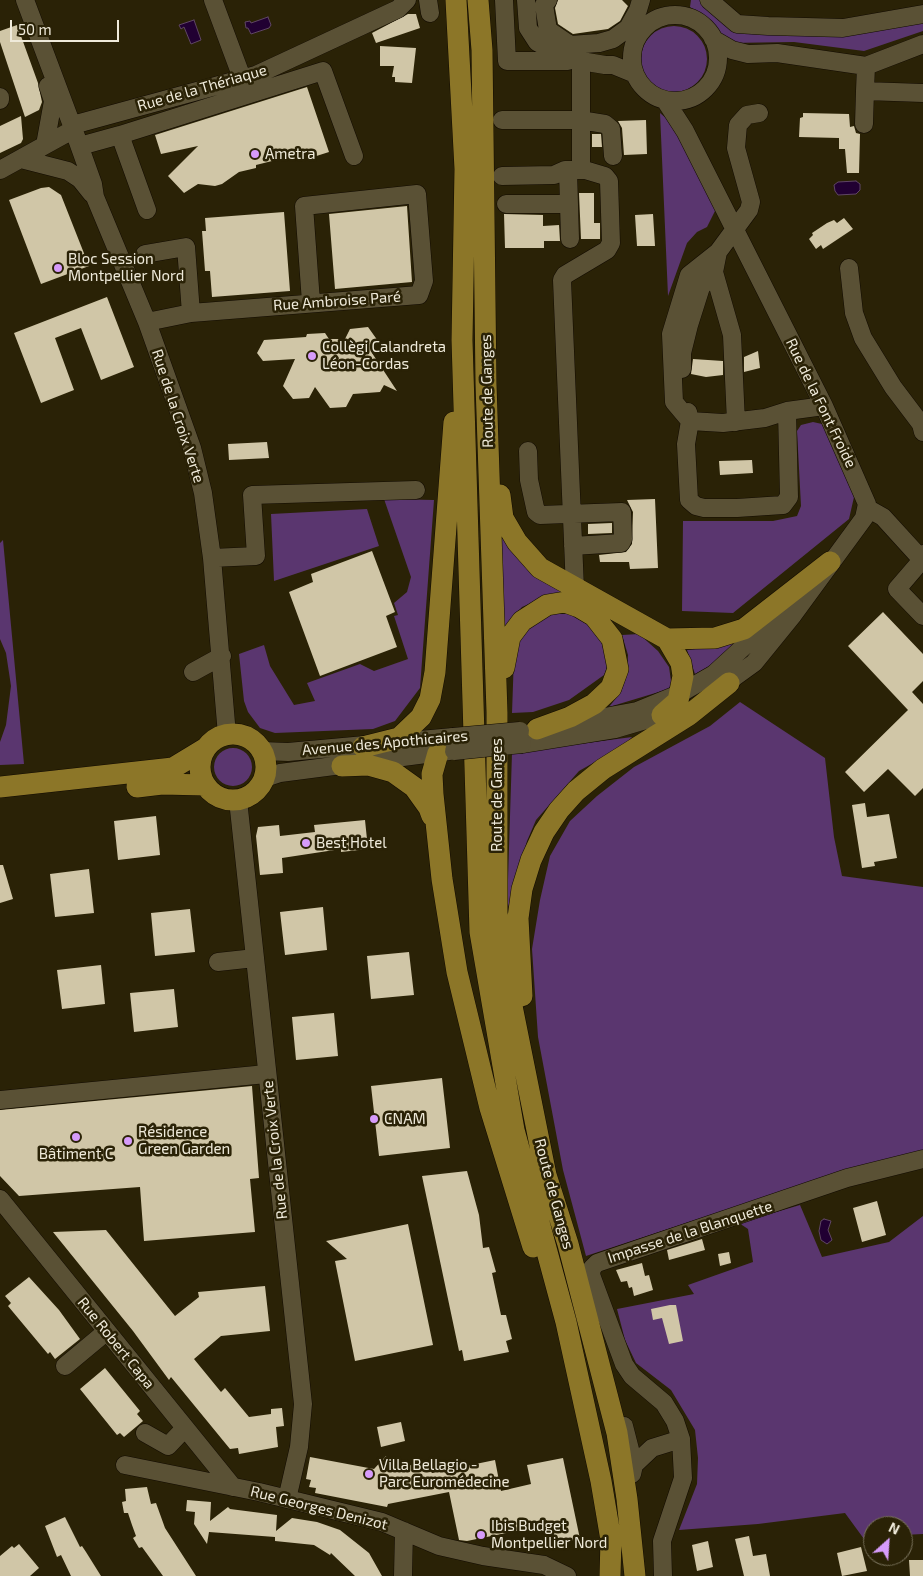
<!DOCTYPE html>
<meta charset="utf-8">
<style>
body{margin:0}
#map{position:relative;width:923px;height:1576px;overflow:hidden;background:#2a2206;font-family:"Exo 2",sans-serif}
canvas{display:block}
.north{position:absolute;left:863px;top:1516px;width:50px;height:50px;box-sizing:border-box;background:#2a2206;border:1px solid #79725b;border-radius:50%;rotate:26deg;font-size:14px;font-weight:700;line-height:20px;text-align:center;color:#efeada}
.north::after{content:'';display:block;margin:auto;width:18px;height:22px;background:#d69bfa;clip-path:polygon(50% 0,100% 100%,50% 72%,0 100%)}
.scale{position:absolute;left:10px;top:20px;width:109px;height:22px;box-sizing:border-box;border:2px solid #efeada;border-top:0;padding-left:6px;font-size:15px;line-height:18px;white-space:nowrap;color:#efeada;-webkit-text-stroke:4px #2a2206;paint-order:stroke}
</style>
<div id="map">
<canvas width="923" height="1576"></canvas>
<div class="north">N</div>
<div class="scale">50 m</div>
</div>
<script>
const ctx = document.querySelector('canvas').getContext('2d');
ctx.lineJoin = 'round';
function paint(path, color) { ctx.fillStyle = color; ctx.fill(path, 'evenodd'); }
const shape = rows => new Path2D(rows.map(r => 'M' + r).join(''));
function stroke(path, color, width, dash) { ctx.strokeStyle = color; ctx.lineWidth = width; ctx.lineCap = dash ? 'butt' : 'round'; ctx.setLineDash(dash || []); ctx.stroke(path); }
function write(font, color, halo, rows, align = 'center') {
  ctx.font = font + ' "Exo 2",sans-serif'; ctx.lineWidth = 5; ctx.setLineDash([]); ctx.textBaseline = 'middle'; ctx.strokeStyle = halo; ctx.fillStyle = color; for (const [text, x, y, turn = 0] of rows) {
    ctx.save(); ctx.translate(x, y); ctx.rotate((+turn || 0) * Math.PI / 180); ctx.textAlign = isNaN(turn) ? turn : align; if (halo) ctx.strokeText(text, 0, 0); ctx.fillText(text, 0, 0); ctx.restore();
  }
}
paint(shape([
 [691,0,700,0,735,27,923,17,923,31,864,51,794,42,728,43,709,19,690,7],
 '641 59a33 33 0 1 1 66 0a33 33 0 1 1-66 0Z',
 [660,113,674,125,716,209,707,227,697,232,687,243,668,296],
 [813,422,822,424,846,471,854,497,849,519,733,613,682,611,683,521,773,521,797,516,801,506,797,431,801,425],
 [384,499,434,500,420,688,395,721,373,729,275,733,260,728,248,712,244,701,239,654,264,645,270,666,294,705,315,701,307,683,360,664,374,671,408,659,394,616,398,615,394,603,407,592,411,577],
 [367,509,379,546,274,581,271,514],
 [501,535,571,595,536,601,522,607,510,620,502,636],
 [3,540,24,764,0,765,0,742,6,725,11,686,6,653,0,639,0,543],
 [553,614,569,614,592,627,600,638,608,664,604,675,569,700,533,712,512,713,514,656,519,637,535,623],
 [639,634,658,651,669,667,672,688,609,707,621,692,627,675,628,655,622,635],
 [749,634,724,658,695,674,687,650,728,645],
 [740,702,825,758,834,837,842,876,923,887,923,1152,844,1171,586,1256,563,1170,538,1037,532,949,540,900,550,856,570,821,597,796,634,767,710,726],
 [632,737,623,746,579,771,536,820,527,841,507,911,512,753],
 '214 767a19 19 0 1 1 38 0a19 19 0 1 1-38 0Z',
 [800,1205,822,1257,889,1242,923,1216,923,1534,903,1535,903,1526,873,1526,873,1538,864,1539,845,1513,758,1524,679,1530,697,1484,698,1458,695,1430,671,1390,636,1363,625,1340,617,1309,694,1294,688,1285,753,1262,748,1229,739,1223]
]), '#5a366f');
const water = shape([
 [268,17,271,25,269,28,251,34,248,28,246,28,245,22,250,21,251,23,268,17],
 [194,20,201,40,191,44,184,27,181,29,179,25,194,20],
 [856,181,860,184,860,190,856,194,838,195,835,191,834,185,838,182,856,181],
 [824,1219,831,1221,828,1230,832,1240,827,1244,821,1240,819,1231,821,1221,824,1219]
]);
paint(water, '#210032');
stroke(water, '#5f4664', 1);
paint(shape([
 [558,0,622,0,628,6,620,21,608,29,573,34,558,24,555,8],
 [408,14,416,14,420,28,376,43,372,33],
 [17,25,38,83,42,102,39,110,25,117,0,42,0,31],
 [380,46,416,48,412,83,395,82,395,77,392,77,394,66,380,66],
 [307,87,329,152,307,159,304,153,256,165,256,168,239,172,222,184,215,186,198,184,184,193,168,176,198,146,161,154,155,135],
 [803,113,849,114,850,127,854,126,856,133,860,134,859,173,847,173,845,149,839,149,839,138,799,137,800,118,803,117],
 [21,116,23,139,21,143,0,153,0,126],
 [646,120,647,154,624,155,622,128,618,121],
 [592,134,601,134,602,147,592,147],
 [49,187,61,195,89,266,41,284,9,200,41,188],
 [579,193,594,193,594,223,600,223,600,239,581,239],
 [407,206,412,282,335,289,329,214],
 [284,212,290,291,212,297,210,271,205,271,202,231,206,231,205,218],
 [504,214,543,215,543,226,559,225,560,241,544,241,544,248,505,248],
 [653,214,655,246,637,246,635,215],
 [844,218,853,229,823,249,821,245,816,249,809,239,813,235,812,233,827,223,834,220,837,223],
 [107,297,134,367,101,380,81,328,55,338,74,390,41,403,14,333],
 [368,327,378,341,372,353,397,391,384,385,380,392,353,394,346,407,330,408,315,387,309,398,293,399,283,386,295,359,263,361,257,353,264,340,306,337,307,334,325,333,329,339,345,339,350,329],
 [758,351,760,368,744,372,744,357],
 [693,359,723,361,723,375,706,377,691,374],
 [267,442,269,458,229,460,228,444],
 [752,460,753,473,720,475,719,461],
 [655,499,658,568,630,569,629,562,600,562,599,555,626,552,632,544,633,512,627,500],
 [612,523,612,533,588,534,588,524],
 [372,551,395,612,386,616,397,647,320,676,289,592,313,582,311,574],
 [883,612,923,654,923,681,912,692,923,704,923,788,915,796,888,769,864,792,845,772,908,710,848,646],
 [865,803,867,817,889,814,897,858,874,862,875,866,862,868,852,805],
 [156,816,160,855,118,860,114,821],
 [365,820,368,849,341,852,341,849,282,858,283,873,260,875,256,836,258,827,279,825,280,836,315,832,314,825],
 [0,865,3,865,13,899,0,903],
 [89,869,94,913,55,917,50,874],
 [323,907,327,950,285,955,280,912],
 [190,909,195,952,155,956,151,913],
 [409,952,414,995,371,999,367,956],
 [101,965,105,1004,62,1009,57,970],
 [174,989,178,1027,134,1032,130,993],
 [334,1013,338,1056,296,1060,292,1017],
 [442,1078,450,1148,379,1156,371,1086],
 [252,1086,259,1178,250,1179,255,1232,144,1241,140,1187,19,1196,0,1176,0,1110],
 [467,1171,479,1215,483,1248,489,1247,496,1272,492,1273,501,1315,506,1315,512,1339,506,1341,509,1352,464,1361,462,1350,459,1351,422,1176],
 [877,1201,886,1235,862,1242,853,1208],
 [408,1224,433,1345,355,1361,335,1261,347,1259,326,1241],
 [106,1230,175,1316,199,1297,198,1292,265,1286,270,1331,221,1336,194,1359,221,1392,225,1388,249,1417,271,1414,271,1409,282,1408,284,1426,276,1427,278,1447,239,1454,238,1448,230,1449,171,1377,169,1380,133,1331,53,1232],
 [702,1239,705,1250,669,1260,667,1250],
 [729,1252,731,1263,720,1266,718,1254],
 [642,1263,645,1276,649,1275,653,1290,634,1296,632,1287,629,1288,627,1281,621,1282,616,1270],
 [29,1277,59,1310,80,1339,55,1359,50,1352,48,1354,8,1306,11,1303,5,1296],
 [670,1305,676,1305,683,1341,669,1344,662,1318,653,1320,651,1309],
 [105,1368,140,1411,137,1414,143,1421,124,1437,120,1433,117,1435,80,1389],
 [401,1422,405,1441,381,1447,377,1427],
 [386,1456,389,1470,429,1461,432,1473,495,1460,501,1491,531,1484,527,1465,563,1458,580,1539,563,1542,553,1534,547,1520,521,1530,467,1541,459,1540,449,1492,388,1504,387,1507,315,1493,316,1488,309,1487,311,1480,306,1479,310,1457,374,1469],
 [147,1487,151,1504,156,1503,165,1528,196,1576,163,1576,142,1547,139,1548,133,1538,136,1536,132,1525,128,1513,124,1513,122,1502,126,1501,125,1489],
 [187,1500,211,1502,210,1521,228,1507,230,1509,277,1515,276,1531,292,1518,317,1522,340,1530,369,1553,382,1576,355,1576,331,1553,330,1555,314,1545,275,1541,275,1537,209,1532,207,1544,194,1524,195,1512,186,1511],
 [65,1517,80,1547,82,1546,86,1552,101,1576,71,1576,61,1555,57,1557,45,1526],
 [749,1536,753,1556,766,1554,770,1576,744,1576,735,1539],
 [708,1541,713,1567,697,1571,692,1545],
 [19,1544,39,1568,30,1576,0,1576,0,1556,12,1546,14,1548],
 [861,1547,867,1571,842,1576,837,1553],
 [909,1560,923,1560,923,1576,910,1576]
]), '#d0c6a7');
const minor = shape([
 [25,0,73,128,93,184,95,197,147,322,192,448,203,493,212,558,227,735],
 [213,0,242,78],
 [428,0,430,13],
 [504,0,507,61,568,61],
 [526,0,528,28,537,42,569,59,605,65,613,65,635,74],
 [548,0,544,5,548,30,570,45,599,43,613,39,628,28,638,10,641,0],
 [709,0,737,24,768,26,843,28,923,14],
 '632 58a43 43 0 1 1 86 0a43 43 0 1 1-86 0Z',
 [713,39,732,50,748,54,777,53,866,66,923,44],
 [866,66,865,91,923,93],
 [0,97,0,100],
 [665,100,685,131,824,406,867,504,864,518,793,615,754,663,718,689],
 [759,113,747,115,738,125,736,148,751,202,749,210,718,252,689,275,671,334,674,402,690,421,723,423,765,418,787,411,824,406],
 [502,120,580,120,605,124,611,129,613,156],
 [864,124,865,91],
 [45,145,53,101,48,86],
 [80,146,120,135],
 [21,159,68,171,80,179,92,194],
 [0,170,67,133,80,123,256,75,398,9,407,0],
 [568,170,570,239],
 [581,170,581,61],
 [502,176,554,175,565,170,585,170,605,176,609,181,611,243,607,250,565,275,562,280,575,589],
 [506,204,569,204],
 [147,210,120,135,323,71,354,156],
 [145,254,186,247,191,313,419,295,424,281,417,194,304,206,311,302],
 [849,268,854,313,863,338,893,387,921,424,923,432],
 [714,272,732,335,736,422],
 [147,322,191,313],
 [682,369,682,353,689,325,701,287,714,272,718,252],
 [688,412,690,421,686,444,689,500,696,506,704,508,737,508,783,505,789,497,787,411],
 [528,451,529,480,536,512,540,515,622,512,623,539,621,543,573,546],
 [867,508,883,517,923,561],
 [923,554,922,560,897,589,923,616],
 [212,558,256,556,252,495,416,490],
 [193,672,222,656],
 [561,725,637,711,681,693,714,674,786,608],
 [522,744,615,729,676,711],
 [262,751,288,752,453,737],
 [265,778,280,773,449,751],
 [238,800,303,1404,299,1447,287,1499],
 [218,962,255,958],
 [0,1100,266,1074],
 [0,1199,233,1487],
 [65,1366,107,1331],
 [624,1426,634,1465],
 [145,1433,168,1446,185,1428],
 [125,1465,259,1492,382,1522,439,1546,483,1556,544,1565,567,1576],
 [632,1474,634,1465,652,1448,681,1439],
 [403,1576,404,1531],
 [663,1576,662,1541,683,1478,681,1439,675,1421,664,1403,632,1376,624,1364,591,1275,592,1268,597,1263,847,1178,923,1159]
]);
const major = shape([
 [456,0,465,169,462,340,480,932,514,1130,566,1322,601,1481,611,1540,610,1576],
 [478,0,482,50,486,384,497,712,497,913,508,986,546,1175,568,1244,617,1433,627,1499,635,1576],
 [500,495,503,518,517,542,540,568,667,639,681,663,683,676,678,701,662,715],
 [667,639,715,638,744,629,830,562],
 [504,668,510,637,522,621,547,605,565,602,579,607,594,616,612,639,618,669,611,688,594,704,570,717,537,729],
 '200 767a33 33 0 1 1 66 0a33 33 0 1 1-66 0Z',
 [363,747,399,738,421,717,430,699,435,672,454,422],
 [438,753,432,774,433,794,442,879,457,972,490,1108,533,1247],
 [342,766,368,765,393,772,414,787,429,808,432,816],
 [0,787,173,768,206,748],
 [137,787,162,784,205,785],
 [522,996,518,918,522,889,531,860,544,832,559,810,576,791,603,769,689,715,729,683]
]);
stroke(minor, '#120b00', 19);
stroke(major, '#120b00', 22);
stroke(minor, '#5a5135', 18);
stroke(major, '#8c7628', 21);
const minorBridge = shape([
 [453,737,520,731],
 [454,751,522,744]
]);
stroke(minorBridge, '#120b00', 19, []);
stroke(minorBridge, '#5a5135', 18);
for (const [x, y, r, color] of [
 [255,154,5,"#d69bfa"],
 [58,268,5,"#d69bfa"],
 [312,356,5,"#d69bfa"],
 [306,843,5,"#d69bfa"],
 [374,1119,5,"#d69bfa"],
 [76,1137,5,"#d69bfa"],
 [128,1141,5,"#d69bfa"],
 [369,1474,5,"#d69bfa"],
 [481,1535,5,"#d69bfa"]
]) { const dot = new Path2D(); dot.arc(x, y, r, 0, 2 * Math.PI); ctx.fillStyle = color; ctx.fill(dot); stroke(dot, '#2a2206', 2); }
write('15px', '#efeada', '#2a2206', [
 ["Rue de la Thériaque",202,88,-16],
 ["Rue Ambroise Paré",337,301,-4],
 ["Route de Ganges",487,391,-91],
 ["Rue de la Font Froide",821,403,64],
 ["Rue de la Croix Verte",178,416,72],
 ["Avenue des Apothicaires",385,743,-5],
 ["Route de Ganges",497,795,-90],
 ["Rue de la Croix Verte",275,1150,-96],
 ["Route de Ganges",554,1194,75],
 ["Impasse de la Blanquette",690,1232,-18],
 ["Rue Robert Capa",116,1343,51],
 ["Rue Georges Denizot",319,1508,14]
]);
write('15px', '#efeada', '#2a2206', [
 ["Ametra",265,154],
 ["Bloc Session",68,259],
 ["Montpellier Nord",68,276],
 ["Collègi Calandreta",322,347],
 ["Léon-Cordas",322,364],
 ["Best Hotel",316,843],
 ["CNAM",384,1119],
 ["Résidence",138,1132],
 ["Green Garden",138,1149],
 ["Bâtiment C",76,1154,"center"],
 ["Villa Bellagio -",379,1465],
 ["Parc Euromédecine",379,1482],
 ["Ibis Budget",491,1526],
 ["Montpellier Nord",491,1543]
], 'left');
</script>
